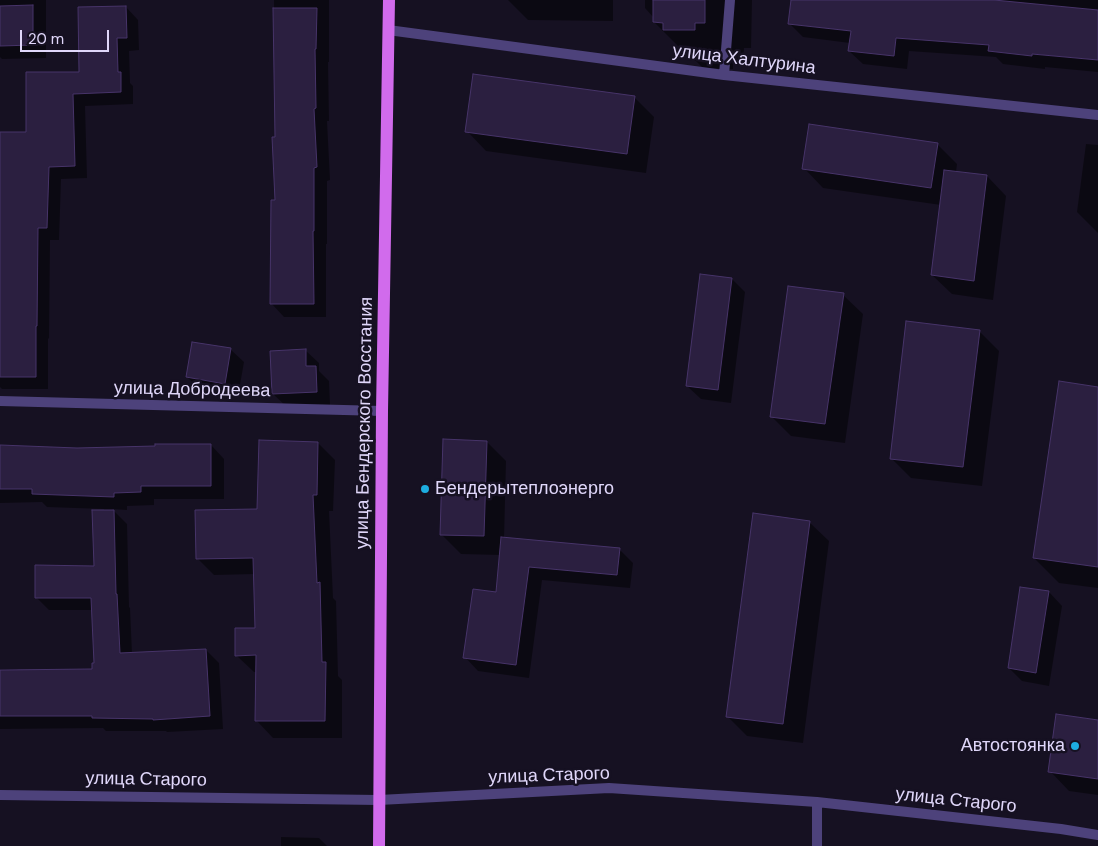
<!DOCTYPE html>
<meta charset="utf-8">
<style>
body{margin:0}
#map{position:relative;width:1098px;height:846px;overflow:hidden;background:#161122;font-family:"DM Sans",sans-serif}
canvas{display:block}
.scale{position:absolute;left:20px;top:30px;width:89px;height:22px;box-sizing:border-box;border:2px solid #e0d7fa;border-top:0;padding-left:6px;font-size:15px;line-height:18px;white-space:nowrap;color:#e0d7fa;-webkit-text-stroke:4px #161122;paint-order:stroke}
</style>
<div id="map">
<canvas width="1098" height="846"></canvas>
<div class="scale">20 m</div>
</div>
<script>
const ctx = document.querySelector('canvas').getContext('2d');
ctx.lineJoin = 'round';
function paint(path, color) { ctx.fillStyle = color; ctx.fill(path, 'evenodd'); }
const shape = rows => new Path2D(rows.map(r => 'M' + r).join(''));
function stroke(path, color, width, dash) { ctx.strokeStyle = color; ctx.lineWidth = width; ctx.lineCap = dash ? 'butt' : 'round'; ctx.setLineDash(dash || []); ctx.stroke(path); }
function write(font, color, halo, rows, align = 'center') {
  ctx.font = font + ' "DM Sans",sans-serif'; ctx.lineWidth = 5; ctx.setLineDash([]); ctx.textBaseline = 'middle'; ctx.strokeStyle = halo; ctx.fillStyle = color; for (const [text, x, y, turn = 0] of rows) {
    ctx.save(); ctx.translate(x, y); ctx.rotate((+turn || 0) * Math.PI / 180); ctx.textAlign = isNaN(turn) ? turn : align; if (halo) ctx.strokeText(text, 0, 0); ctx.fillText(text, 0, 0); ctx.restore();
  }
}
paint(shape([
 [0,0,46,0,46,58,2,59,0,57],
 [274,0,329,0,329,62,328,62,329,121,327,121,330,180,327,181,327,244,326,244,326,317,284,317,271,303,276,201],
 [508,0,613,0,613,21,528,20],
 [645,0,752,0,751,48,744,48,743,62,733,61,733,69,703,68,696,61,693,61,654,22,654,18,645,8],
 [792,0,1098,0,1098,72,1045,67,1045,69,1003,64,996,57,909,51,907,69,863,64,849,51,850,43,803,37,790,24],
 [126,7,138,20,139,50,129,51,130,83,133,86,133,104,85,106,87,178,61,179,59,240,50,240,49,339,48,338,48,389,2,389,0,387,0,134,27,133,80,73],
 [634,97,654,117,646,173,486,151,467,131],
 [937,144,957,164,956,172,987,176,1006,196,993,300,952,294,932,275,941,205,823,188,804,168],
 [1086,144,1098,145,1098,233,1077,212],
 [732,279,745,292,731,403,701,399,687,386],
 [843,295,863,314,845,443,791,436,771,416],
 [979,331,999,351,982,486,911,478,891,458],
 [230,349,244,362,238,396,201,390,187,377],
 [305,350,319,363,319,371,329,381,330,405,287,407,273,394],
 [1098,388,1098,588,1059,583,1034,558],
 [487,442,506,461,504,539,619,549,633,563,630,588,542,580,529,678,478,671,465,657,497,593,501,555,461,554,441,534],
 [318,443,335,460,333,511,329,511,333,598,336,601,338,676,342,680,342,738,273,738,257,721,257,672,254,672,237,656,257,629,255,574,214,575,197,558,258,510],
 [0,445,16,445,18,447,77,449,211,445,224,459,224,499,154,499,154,505,127,506,127,510,112,509,127,524,129,607,130,608,132,654,206,650,219,663,223,729,167,732,166,731,106,731,103,728,0,729,0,669,17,669,19,671,93,670,96,665,93,610,49,610,36,597,95,568,104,509,47,507,42,502,0,503],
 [809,522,829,541,803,743,747,736,728,717],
 [1049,592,1062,606,1049,686,1022,681,1009,668],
 [1098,721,1098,795,1069,791,1050,771],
 [281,837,319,838,327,846,281,846]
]), '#0007');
const building = shape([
 [653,0,705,0,705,23,695,23,695,30,663,30,663,23,653,22,653,0],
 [791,0,994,0,1098,10,1098,60,1032,54,1032,56,988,51,989,45,896,38,894,56,848,51,851,31,788,24,791,0],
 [33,5,33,45,0,46,0,6,33,5],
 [126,6,127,38,117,38,118,72,121,72,121,92,73,94,75,166,49,167,47,228,38,228,37,326,36,326,36,377,0,377,0,132,26,132,26,72,79,72,78,7,126,6],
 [273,8,317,8,316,49,315,49,316,108,314,109,317,167,314,168,314,231,313,231,314,304,270,304,271,200,275,200,272,137,275,137,273,8],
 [473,74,635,96,627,154,465,132,473,74],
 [809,124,938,143,931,188,802,169,809,124],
 [944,170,987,175,974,281,931,275,944,170],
 [700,274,732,278,718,390,686,386,700,274],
 [788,286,844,293,825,424,770,417,788,286],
 [906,321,980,330,963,467,890,459,906,321],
 [192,342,231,348,225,384,186,377,192,342],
 [306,349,306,366,316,366,317,392,272,394,270,351,306,349],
 [1059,381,1098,387,1098,567,1033,558,1059,381],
 [443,439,487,441,484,536,440,535,443,439],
 [259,440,318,442,317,495,313,495,317,583,320,582,322,662,326,662,325,721,255,721,256,655,235,656,235,628,255,628,253,558,196,559,195,510,257,509,259,440],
 [155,444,211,444,211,486,141,486,141,492,114,493,114,497,32,494,32,489,0,489,0,445,77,448,155,446,155,444],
 [92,510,114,510,116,594,117,594,120,653,206,649,210,716,153,720,153,719,92,718,92,716,0,716,0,670,92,669,92,663,94,663,91,598,35,598,35,565,94,566,92,510],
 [753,513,810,521,783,724,726,717,753,513],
 [501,537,620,548,617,575,529,567,516,665,463,658,473,589,496,592,501,537],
 [1020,587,1049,591,1036,673,1008,668,1020,587],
 [1056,714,1098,720,1098,779,1048,772,1056,714]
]);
paint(building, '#2b1f40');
stroke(building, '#473469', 1);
stroke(shape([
 [388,30,724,75,1098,115],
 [724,75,730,0],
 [0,401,382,411],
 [379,800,609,788,817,802,1061,829,1098,835],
 [817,846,817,802]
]), '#4d427b', 10);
stroke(shape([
 [0,795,379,800]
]), '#4d427b', 10);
stroke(shape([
 [379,846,382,411,389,0]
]), '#d16bec', 12);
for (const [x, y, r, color] of [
 [425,489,5,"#1dade0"],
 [1075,746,5,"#1dade0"]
]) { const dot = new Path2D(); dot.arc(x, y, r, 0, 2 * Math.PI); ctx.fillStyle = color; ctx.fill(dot); stroke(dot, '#161122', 2); }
write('18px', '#e0d7fa', '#161122', [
 ["улица Халтурина",744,60,7],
 ["улица Добродеева",192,390,1],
 ["улица Бендерского Восстания",365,423,-89],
 ["улица Старого",549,776,-2],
 ["улица Старого",146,780,1],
 ["улица Старого",956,801,6]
]);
write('18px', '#e0d7fa', '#161122', [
 ["Бендерытеплоэнерго",435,489],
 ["Автостоянка",1065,746,"right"]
], 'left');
</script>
